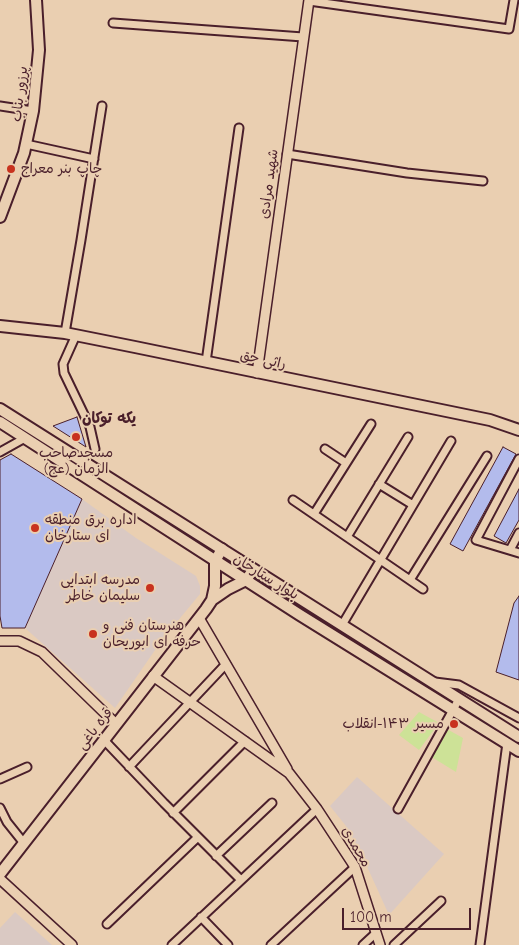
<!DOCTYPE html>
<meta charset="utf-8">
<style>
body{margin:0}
#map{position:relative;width:519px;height:945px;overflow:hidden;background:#eacfb1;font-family:"Comic Neue",sans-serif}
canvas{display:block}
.scale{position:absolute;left:342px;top:908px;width:129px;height:22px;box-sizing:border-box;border:2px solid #4a1f2b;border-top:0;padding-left:6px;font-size:15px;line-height:18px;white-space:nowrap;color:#4a1f2b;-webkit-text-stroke:4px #eacfb1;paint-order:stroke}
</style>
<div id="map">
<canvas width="519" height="945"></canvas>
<div class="scale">100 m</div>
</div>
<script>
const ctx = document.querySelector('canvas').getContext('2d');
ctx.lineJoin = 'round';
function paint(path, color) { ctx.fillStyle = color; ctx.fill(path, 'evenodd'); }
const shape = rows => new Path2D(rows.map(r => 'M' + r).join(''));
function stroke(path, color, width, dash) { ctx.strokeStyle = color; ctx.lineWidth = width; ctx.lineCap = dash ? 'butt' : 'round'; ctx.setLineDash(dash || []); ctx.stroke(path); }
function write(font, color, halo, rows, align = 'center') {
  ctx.font = font + ' "Comic Neue","Playpen Sans Arabic",sans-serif'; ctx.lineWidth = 4; ctx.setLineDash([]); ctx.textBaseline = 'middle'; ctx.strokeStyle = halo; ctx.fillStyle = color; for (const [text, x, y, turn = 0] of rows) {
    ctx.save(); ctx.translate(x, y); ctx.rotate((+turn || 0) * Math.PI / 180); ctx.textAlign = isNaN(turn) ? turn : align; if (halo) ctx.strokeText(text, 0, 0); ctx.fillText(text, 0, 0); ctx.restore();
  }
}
paint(shape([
 [82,499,136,538,196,576,200,586,200,594,162,640,115,708,25,628],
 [357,777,444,854,389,915,360,851,346,826,330,806],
 [15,912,52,945,0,945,0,928]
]), '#dac9c3');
paint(shape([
 [419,712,439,723,419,750,399,735],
 [445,728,463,738,456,772,430,756]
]), '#cde297');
const building = shape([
 [77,417,86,447,53,426,77,417],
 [503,447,516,454,463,551,450,544,503,447],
 [11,454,82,499,25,628,2,628,0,616,0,460,11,454],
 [519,489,519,520,506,543,494,536,519,489],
 [519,596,519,680,496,672,514,603,519,596]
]);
paint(building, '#b3bbec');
stroke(building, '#4a1f2b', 1);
const minor = shape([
 [309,1,509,29,514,0],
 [113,23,303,37],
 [0,106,33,111],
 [26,144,94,159],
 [287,154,407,173,483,181],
 [65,333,81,240,102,106],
 [76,335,63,364,64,373,90,427,95,449],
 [206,362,239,128],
 [325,449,346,463],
 [0,452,25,438],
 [519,459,476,540,519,553],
 [379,484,413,505],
 [293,500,423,589],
 [314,514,371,424],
 [347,537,408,437],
 [510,550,519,533],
 [410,580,487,456],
 [342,625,451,441],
 [435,682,459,685,519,718],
 [104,740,164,803,241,880],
 [129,767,226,664],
 [0,779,27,767],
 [0,808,7,822,23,842],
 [398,809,459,699],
 [173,813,245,741],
 [216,856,272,803],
 [201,917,228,945],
 [107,924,198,837],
 [172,945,317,809],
 [271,945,355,867],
 [363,945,376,933],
 [394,945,441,901],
 [480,945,507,743]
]);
const tertiary = shape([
 [257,373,309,0],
 [199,618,287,769],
 [0,641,19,641,42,652,116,724],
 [153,676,289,773,317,809,355,867,380,945],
 [0,879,72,945]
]);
const secondary = shape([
 [0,217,24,153,33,111,39,50,36,0],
 [0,326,65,333,135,347,490,420,519,430],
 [212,600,228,589,246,580,253,570],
 [0,874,206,609,212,600,215,586,215,561,222,549]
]);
const primary = shape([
 [0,409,519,737],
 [0,422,300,615,519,751]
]);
stroke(minor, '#4a1f2b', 11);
stroke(tertiary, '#4a1f2b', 12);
stroke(secondary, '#4a1f2b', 14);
stroke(primary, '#4a1f2b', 14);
stroke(minor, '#eacfb1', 7);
stroke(tertiary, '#eacfb1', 9);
stroke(secondary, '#eacfb1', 10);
stroke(primary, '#eacfb1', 10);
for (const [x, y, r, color] of [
 [11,169,5,"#c8321e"],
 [76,437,5,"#c8321e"],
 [35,528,5,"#c8321e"],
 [150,588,5,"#c8321e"],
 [93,634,5,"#c8321e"],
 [454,724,5,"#c8321e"]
]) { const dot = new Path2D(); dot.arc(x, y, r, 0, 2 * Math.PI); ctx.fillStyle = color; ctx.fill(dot); stroke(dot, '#eacfb1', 2); }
write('14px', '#4a1f2b', '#eacfb1', [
 ["پرزور بناب",20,94,-83],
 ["شهید مرادی",269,184,-82],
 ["راثی حق",263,360,12],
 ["بلوار ستارخان",266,577,32],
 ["قره باغی",95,729,-52],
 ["محمدی",356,847,60]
]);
write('14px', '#4a1f2b', '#eacfb1', [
 ["چاپ بنر معراج",21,169],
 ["مسجدصاحب",76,453,"center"],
 ["الزمان (عج)",76,469,"center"],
 ["اداره برق منطقه",45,520],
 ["ای ستارخان",45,536],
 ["مدرسه ابتدایی",140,580,"right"],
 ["سلیمان خاطر",140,596,"right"],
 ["هنرستان فنی و",103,626],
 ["حرفه ای ابوریحان",103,642],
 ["مسیر ۱۴۳-انقلاب",444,724,"right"]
], 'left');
write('bold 15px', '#4a1f2b', '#eacfb1', [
 ["یکه توکان",109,419]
]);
</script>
